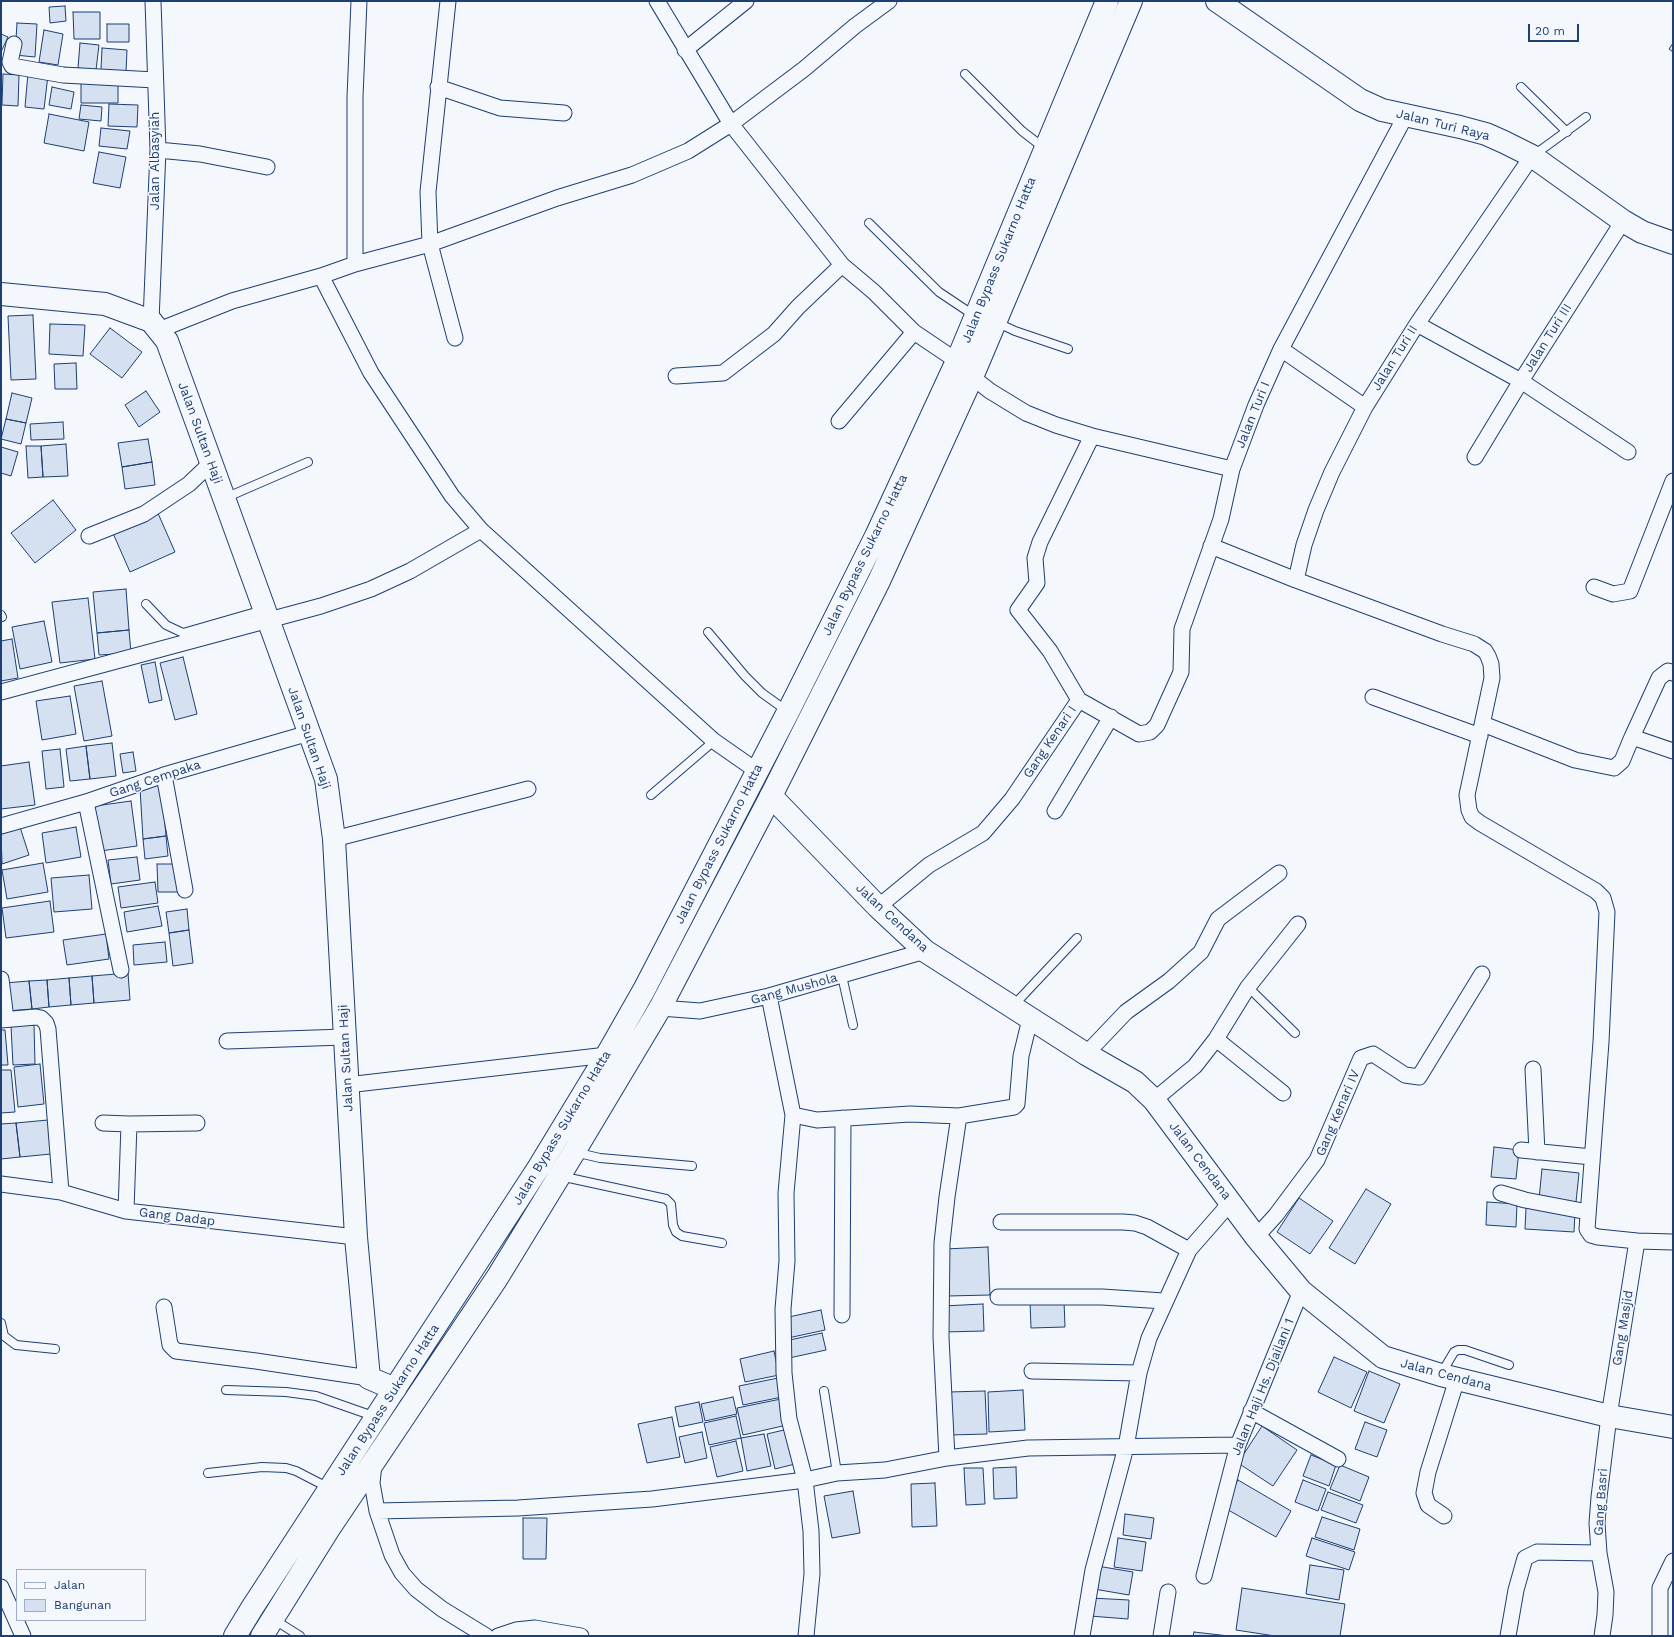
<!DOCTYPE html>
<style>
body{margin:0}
#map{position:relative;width:1674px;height:1637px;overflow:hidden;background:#f4f7fb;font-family:"Work Sans",sans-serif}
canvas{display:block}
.frame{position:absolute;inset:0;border:2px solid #1d3f73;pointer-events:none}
.legend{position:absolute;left:16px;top:1569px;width:130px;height:52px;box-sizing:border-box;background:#f4f7fb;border:1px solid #9eadc5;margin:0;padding:5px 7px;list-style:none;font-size:12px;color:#1d3f73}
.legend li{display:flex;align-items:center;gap:8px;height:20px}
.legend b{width:20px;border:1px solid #9eadc5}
.scale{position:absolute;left:1528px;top:24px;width:51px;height:18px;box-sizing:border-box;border:2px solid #1d3f73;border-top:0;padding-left:5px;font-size:12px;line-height:14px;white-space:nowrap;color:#1d3f73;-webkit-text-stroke:3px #f4f7fb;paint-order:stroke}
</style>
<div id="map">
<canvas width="1674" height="1637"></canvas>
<div class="frame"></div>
<ul class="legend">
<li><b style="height:5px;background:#f4f7fb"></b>Jalan</li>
<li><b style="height:11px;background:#d5e0f0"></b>Bangunan</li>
</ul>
<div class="scale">20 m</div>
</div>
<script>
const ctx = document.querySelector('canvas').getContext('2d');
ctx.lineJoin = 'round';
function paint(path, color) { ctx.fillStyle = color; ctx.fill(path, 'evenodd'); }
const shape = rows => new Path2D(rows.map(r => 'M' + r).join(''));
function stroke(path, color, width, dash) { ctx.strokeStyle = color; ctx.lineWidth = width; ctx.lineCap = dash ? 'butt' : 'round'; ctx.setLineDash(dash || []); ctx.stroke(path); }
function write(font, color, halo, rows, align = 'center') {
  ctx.font = font + ' "Work Sans",sans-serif'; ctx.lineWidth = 3; ctx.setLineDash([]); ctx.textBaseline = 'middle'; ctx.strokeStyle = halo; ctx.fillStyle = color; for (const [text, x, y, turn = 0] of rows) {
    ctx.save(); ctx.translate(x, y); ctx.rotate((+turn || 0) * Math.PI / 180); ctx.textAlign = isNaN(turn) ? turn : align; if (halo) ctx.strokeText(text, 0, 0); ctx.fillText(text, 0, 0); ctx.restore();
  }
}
const building = shape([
 [65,6,66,21,50,23,49,7,65,6],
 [73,12,100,12,100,39,74,39,73,12],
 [17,23,37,24,35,57,15,55,17,23],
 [107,24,129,24,129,42,107,42,107,24],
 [44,30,63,34,58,65,39,62,44,30],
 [1,34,8,37,1,52,1,34],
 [80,43,99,45,96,70,78,68,80,43],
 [1673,43,1673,52,1669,49,1673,43],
 [102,48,127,50,126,72,101,70,102,48],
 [28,73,48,75,44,109,25,107,28,73],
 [3,74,19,75,18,106,2,105,3,74],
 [81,80,118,80,118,103,81,103,81,80],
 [52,87,74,92,71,109,49,105,52,87],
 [109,104,138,105,137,127,108,126,109,104],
 [81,105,102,107,101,121,79,119,81,105],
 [49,114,89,122,84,151,44,143,49,114],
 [101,128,130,131,127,149,99,146,101,128],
 [99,152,126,157,120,188,93,183,99,152],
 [33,315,36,379,11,380,8,316,33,315],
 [50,324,85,325,83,356,49,354,50,324],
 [110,328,142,352,122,378,90,354,110,328],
 [76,363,77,389,55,389,54,364,76,363],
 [146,391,160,412,139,427,125,405,146,391],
 [12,393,32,398,26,423,6,419,12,393],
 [6,419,26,423,21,444,1,439,6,419],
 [63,422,64,439,31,440,30,424,63,422],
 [148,439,152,462,122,467,118,443,148,439],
 [66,444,68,476,43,477,41,446,66,444],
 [26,446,41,446,43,477,28,478,26,446],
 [1,447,18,452,11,476,1,473,1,447],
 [152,462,155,485,125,489,122,467,152,462],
 [53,500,76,530,35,563,11,533,53,500],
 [157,511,175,552,130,572,112,531,157,511],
 [126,589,129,630,97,633,93,592,126,589],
 [88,598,95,659,60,663,52,602,88,598],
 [44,621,52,662,20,669,12,627,44,621],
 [129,630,131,653,99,655,97,633,129,630],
 [12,639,18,678,1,681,1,641,12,639],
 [183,657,197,714,175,720,160,663,183,657],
 [155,662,162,700,149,703,141,665,155,662],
 [102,681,112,736,84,741,74,686,102,681],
 [70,696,76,734,42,740,36,701,70,696],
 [112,743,116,776,90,779,86,746,112,743],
 [86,746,90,779,70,781,66,749,86,746],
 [60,749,64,787,46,789,42,751,60,749],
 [133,752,136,771,123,773,120,754,133,752],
 [29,762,35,805,1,809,1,766,29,762],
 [161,780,166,836,143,839,140,788,161,780],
 [131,801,137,846,100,851,95,806,131,801],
 [20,827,29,855,2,864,1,833,20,827],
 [76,827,81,857,46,863,42,833,76,827],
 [166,836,168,856,145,859,143,839,166,836],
 [137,857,140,880,111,884,108,860,137,857],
 [43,863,48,892,7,899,2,870,43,863],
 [157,864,179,864,180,892,158,892,157,864],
 [89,875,92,909,54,912,51,878,89,875],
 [155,882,158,903,121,908,118,887,155,882],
 [50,901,54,932,6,938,2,908,50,901],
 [158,906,162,926,127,932,124,912,158,906],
 [187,909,189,930,169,933,166,912,187,909],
 [189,930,193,963,173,966,169,933,189,930],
 [106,934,109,959,67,965,63,940,106,934],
 [165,942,167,962,134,965,133,945,165,942],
 [128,973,130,1000,94,1003,92,976,128,973],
 [92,976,94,1003,71,1005,69,978,92,976],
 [69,978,71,1005,49,1007,47,980,69,978],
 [47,980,49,1007,32,1009,29,981,47,980],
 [29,981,32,1009,7,1011,5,983,29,981],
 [34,1025,35,1064,13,1065,11,1026,34,1025],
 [1,1030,5,1030,8,1065,1,1065,1,1030],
 [40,1064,44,1104,18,1107,14,1067,40,1064],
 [1,1070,11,1070,15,1112,1,1113,1,1070],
 [48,1120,51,1154,20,1157,16,1123,48,1120],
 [16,1123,20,1157,1,1159,1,1124,16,1123],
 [1494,1147,1519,1150,1516,1179,1491,1177,1494,1147],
 [1542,1169,1579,1173,1576,1202,1539,1199,1542,1169],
 [1366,1189,1391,1204,1355,1264,1329,1248,1366,1189],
 [1299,1198,1333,1221,1310,1254,1277,1232,1299,1198],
 [1487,1202,1517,1204,1516,1227,1486,1225,1487,1202],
 [1526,1208,1575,1212,1574,1232,1525,1229,1526,1208],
 [988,1247,990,1295,947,1296,945,1249,988,1247],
 [1064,1301,1065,1327,1031,1328,1030,1302,1064,1301],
 [983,1304,984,1331,944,1332,943,1306,983,1304],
 [821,1310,825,1330,788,1338,784,1318,821,1310],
 [822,1333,826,1350,789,1358,785,1341,822,1333],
 [774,1351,779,1375,745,1382,740,1359,774,1351],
 [1334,1357,1367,1372,1351,1408,1318,1392,1334,1357],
 [1369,1371,1400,1384,1384,1423,1354,1411,1369,1371],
 [778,1378,782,1397,743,1405,739,1386,778,1378],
 [1023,1390,1025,1430,989,1432,988,1392,1023,1390],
 [985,1391,987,1434,950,1435,949,1392,985,1391],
 [733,1397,737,1414,705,1421,701,1404,733,1397],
 [781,1399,787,1425,743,1435,737,1408,781,1399],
 [699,1402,703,1422,679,1427,675,1407,699,1402],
 [736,1416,741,1438,709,1445,704,1423,736,1416],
 [672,1417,680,1457,647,1463,638,1424,672,1417],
 [1365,1422,1387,1430,1377,1457,1355,1449,1365,1422],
 [1262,1426,1297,1450,1273,1486,1238,1463,1262,1426],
 [788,1429,795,1464,775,1469,767,1434,788,1429],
 [702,1432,707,1458,685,1463,679,1437,702,1432],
 [764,1434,771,1466,747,1471,741,1438,764,1434],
 [736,1441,743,1471,717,1477,710,1447,736,1441],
 [1311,1455,1336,1465,1329,1486,1303,1476,1311,1455],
 [1340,1465,1369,1477,1360,1501,1330,1489,1340,1465],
 [1016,1467,1017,1498,994,1499,993,1468,1016,1467],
 [964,1468,983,1468,985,1504,966,1505,964,1468],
 [1238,1480,1291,1511,1276,1537,1223,1507,1238,1480],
 [1303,1480,1326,1489,1318,1511,1295,1502,1303,1480],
 [935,1483,937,1526,912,1527,911,1484,935,1483],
 [853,1491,860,1533,832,1538,824,1496,853,1491],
 [1328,1492,1363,1505,1356,1523,1321,1510,1328,1492],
 [1125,1514,1154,1518,1151,1539,1123,1535,1125,1514],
 [1322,1517,1360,1529,1354,1550,1315,1537,1322,1517],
 [523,1518,547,1518,546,1559,523,1559,523,1518],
 [1118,1538,1146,1542,1142,1571,1114,1567,1118,1538],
 [1312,1538,1355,1552,1349,1570,1306,1556,1312,1538],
 [1310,1565,1344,1570,1339,1600,1306,1594,1310,1565],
 [1097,1566,1133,1572,1129,1595,1094,1589,1097,1566],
 [1242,1588,1345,1604,1340,1636,1275,1636,1236,1630,1242,1588],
 [1091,1598,1129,1600,1128,1619,1090,1616,1091,1598],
 [1194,1632,1229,1636,1193,1636,1194,1632]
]);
paint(building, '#d5e0f0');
stroke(building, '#1d3f73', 1);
const lane = shape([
 [965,74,1022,131,1044,148],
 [1521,87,1567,132],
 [1534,155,1586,117],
 [869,223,939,292,975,316],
 [996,322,1015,331,1068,349],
 [225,498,308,462],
 [146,604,166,625,183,633,263,610],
 [1,615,2,617],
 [708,632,745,676,762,693,787,711],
 [651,795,714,741],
 [842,976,853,1025],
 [1248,987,1295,1033],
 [1013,1006,1077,938],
 [574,1152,600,1158,692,1166],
 [560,1176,666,1199,671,1204,673,1225,676,1232,682,1236,722,1243],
 [1,1323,4,1336,16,1345,55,1349],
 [1441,1374,1454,1352,1458,1350,1465,1350,1509,1365],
 [226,1390,286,1392,316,1396,376,1417],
 [824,1391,837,1473],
 [208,1473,262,1467,286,1468,296,1471,329,1488],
 [273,1619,300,1636]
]);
const street = shape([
 [448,1,428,192,430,244,455,338],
 [657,1,731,124,842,265,874,292,914,332,957,361],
 [14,44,10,62,12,66,63,75,155,80],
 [685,50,746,1],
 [438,87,500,108,564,113],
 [158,150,200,154,267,167],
 [355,264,355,97,359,1],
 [321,276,371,373,452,496,481,530,714,741,757,771],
 [151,321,158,150,153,1],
 [1417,324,1521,381,1628,452],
 [159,330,232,301,321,276,355,264,430,244,557,198,632,175,688,151,731,124,804,69,855,26,889,1],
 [1281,349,1365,407],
 [676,376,723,373,774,334,798,307,842,265],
 [972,377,990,391,1026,413,1056,425,1092,436,1232,469],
 [839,421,914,332],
 [1475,457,1521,381,1623,221],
 [89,536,144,514,189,484,211,463],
 [1211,546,1296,580,1442,634,1474,644,1485,651,1488,656,1491,664,1492,678,1467,795,1469,810,1472,817,1480,823,1596,891,1603,898,1607,912,1601,1042,1587,1229,1591,1235,1598,1237,1637,1241,1673,1242],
 [1296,580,1304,545,1316,510,1332,472,1365,407,1417,324,1532,156],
 [1594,587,1613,594,1630,591,1673,481],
 [1,692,321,606,371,589,410,571,481,530],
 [1373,697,1480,736],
 [1079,700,1050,651,1018,610,1037,583,1035,558,1040,542,1092,436],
 [1483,724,1575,760,1614,768,1622,761,1632,737,1673,751],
 [1632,737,1659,678,1668,671,1673,673],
 [164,775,185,890],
 [86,802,121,970],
 [1055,811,1111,717],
 [1,826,86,802,164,775,309,733],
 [334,839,528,789],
 [878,907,929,865,983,833,1012,799,1079,700,1139,734,1150,732,1157,725,1181,672,1182,629,1221,519,1232,469,1256,405,1281,349,1406,115],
 [1,979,6,1019],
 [769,996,793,1115,786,1193,787,1261,783,1309,784,1373,789,1419,805,1480,811,1531,812,1574,806,1636],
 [660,1008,700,1011,769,996,925,951],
 [1,1020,36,1017,41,1018,46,1023,48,1029,61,1192],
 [1216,1039,1283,1093],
 [227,1041,344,1037],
 [1086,1054,1126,1012,1169,981,1201,952,1218,919,1279,873],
 [1533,1069,1537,1152],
 [347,1085,607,1055],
 [1154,1100,1195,1066,1216,1039,1248,987,1298,924],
 [793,1115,817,1120,910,1114,959,1116,1014,1107,1017,1104,1021,1056,1030,1019],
 [103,1123,129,1124],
 [1521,1150,1592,1157],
 [1,1184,61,1192,126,1211,356,1237],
 [1501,1193,1525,1200,1588,1212],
 [126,1211,129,1124,197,1123],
 [1001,1222,1123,1222,1135,1223,1147,1227,1189,1250],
 [1256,1237,1276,1215,1317,1160,1361,1058,1373,1054,1405,1075,1419,1077,1482,974],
 [998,1297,1102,1297,1164,1301],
 [164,1307,170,1345,176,1351,256,1361,369,1378],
 [842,1315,843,1118],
 [1032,1371,1139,1373],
 [1251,1411,1338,1459],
 [947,1458,941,1337,942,1243,947,1197,959,1116],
 [374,1464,372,1483,377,1511,392,1555,402,1573,416,1589,442,1609,486,1636],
 [377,1511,518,1508,652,1499,805,1480,837,1473,885,1470,947,1458,1028,1448,1238,1445],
 [1444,1516,1428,1505,1424,1493,1428,1472,1457,1379],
 [1204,1576,1238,1445,1301,1291],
 [1,1587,23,1636],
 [498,1636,516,1630,535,1628,581,1636],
 [1082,1636,1093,1570,1126,1447,1139,1373,1149,1338,1189,1250,1231,1202],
 [1161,1636,1168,1592],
 [1508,1636,1516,1590,1525,1558,1537,1552,1599,1553],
 [1602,1636,1605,1615,1606,1592,1599,1553,1597,1523,1599,1497,1609,1416,1637,1241],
 [1660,1636,1660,1588,1673,1561]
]);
const secondary = shape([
 [1217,1,1360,100,1382,110,1460,127,1486,134,1504,142,1532,156,1623,221,1642,232,1673,243],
 [1,294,105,304,151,321,167,341,326,779,334,839,356,1237,369,1378,395,1389],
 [771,796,878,907,925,951,1086,1054,1135,1082,1154,1100,1256,1237,1301,1291,1383,1357,1441,1375,1609,1416,1673,1427]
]);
const highway = shape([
 [235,1636,252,1608,539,1167,607,1055,644,990,788,712,876,536,957,361,1107,1],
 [262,1636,330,1527,497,1278,574,1152,660,1008,771,796,879,581,972,377,1131,1]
]);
stroke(lane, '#1d3f73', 10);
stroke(street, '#1d3f73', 17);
stroke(secondary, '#1d3f73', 24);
stroke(highway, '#1d3f73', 24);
stroke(lane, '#f4f7fb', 8);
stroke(street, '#f4f7fb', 15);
stroke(secondary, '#f4f7fb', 22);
stroke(highway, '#f4f7fb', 22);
write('13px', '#1d3f73', '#f4f7fb', [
 ["Jalan Turi Raya",1443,125,14],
 ["Jalan Albasyiah",155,161,-90],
 ["Jalan Bypass Sukarno Hatta",999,260,-68],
 ["Jalan Turi III",1548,338,-58],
 ["Jalan Turi II",1395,358,-58],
 ["Jalan Turi I",1253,415,-68],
 ["Jalan Sultan Haji",200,433,70],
 ["Jalan Bypass Sukarno Hatta",865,555,-64],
 ["Jalan Sultan Haji",309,738,71],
 ["Gang Kenari I",1050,742,-56],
 ["Gang Cempaka",155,779,-18],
 ["Jalan Bypass Sukarno Hatta",719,844,-63],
 ["Jalan Cendana",892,918,43],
 ["Gang Mushola",794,989,-15],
 ["Jalan Sultan Haji",346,1058,-93],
 ["Gang Kenari IV",1338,1113,-67],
 ["Jalan Bypass Sukarno Hatta",562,1128,-59],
 ["Jalan Cendana",1200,1161,53],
 ["Gang Dadap",177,1217,7],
 ["Gang Masjid",1623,1328,-81],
 ["Jalan Cendana",1446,1375,15],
 ["Jalan Haji Hs. Djailani 1",1263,1387,-68],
 ["Jalan Bypass Sukarno Hatta",388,1400,-57],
 ["Gang Basri",1601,1502,-86]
]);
</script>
